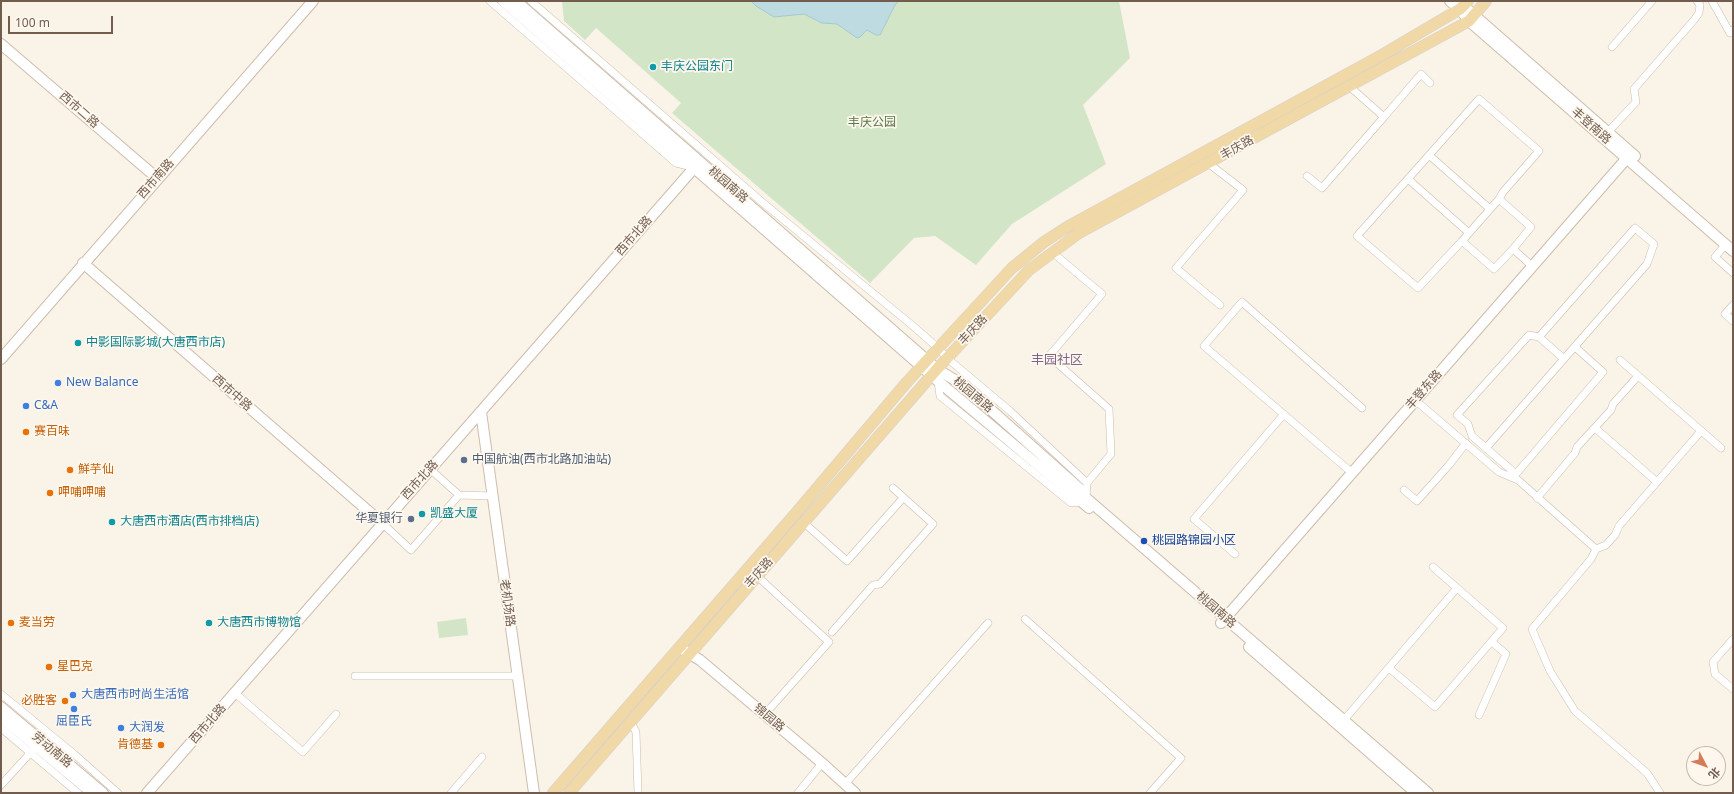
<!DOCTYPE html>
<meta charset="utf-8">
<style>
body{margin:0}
#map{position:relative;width:1734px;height:794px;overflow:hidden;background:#faf3e7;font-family:"Noto Sans","Noto Sans SC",sans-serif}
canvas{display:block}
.frame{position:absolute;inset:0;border:2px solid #715c4e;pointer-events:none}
.north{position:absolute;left:1686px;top:746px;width:40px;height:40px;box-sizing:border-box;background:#fdf7ed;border:1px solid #c5b9ad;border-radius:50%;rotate:131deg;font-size:11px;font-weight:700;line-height:16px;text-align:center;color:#715c4e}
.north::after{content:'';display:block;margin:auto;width:14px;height:18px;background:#d67b5a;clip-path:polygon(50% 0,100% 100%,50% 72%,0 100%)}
.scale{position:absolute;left:8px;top:16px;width:105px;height:18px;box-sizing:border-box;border:2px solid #715c4e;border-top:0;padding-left:5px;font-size:12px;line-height:14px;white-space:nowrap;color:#715c4e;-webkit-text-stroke:3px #fdf7ed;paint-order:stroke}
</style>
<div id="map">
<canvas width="1734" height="794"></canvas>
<div class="frame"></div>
<div class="north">北</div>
<div class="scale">100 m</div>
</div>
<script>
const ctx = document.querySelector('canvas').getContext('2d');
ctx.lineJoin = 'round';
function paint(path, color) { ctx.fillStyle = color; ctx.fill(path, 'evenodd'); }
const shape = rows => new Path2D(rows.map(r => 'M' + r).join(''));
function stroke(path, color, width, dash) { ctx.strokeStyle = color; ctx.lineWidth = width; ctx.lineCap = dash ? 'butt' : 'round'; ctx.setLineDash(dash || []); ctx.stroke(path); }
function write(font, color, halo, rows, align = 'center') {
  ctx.font = font + ' "Noto Sans","Noto Sans SC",sans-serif'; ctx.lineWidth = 3.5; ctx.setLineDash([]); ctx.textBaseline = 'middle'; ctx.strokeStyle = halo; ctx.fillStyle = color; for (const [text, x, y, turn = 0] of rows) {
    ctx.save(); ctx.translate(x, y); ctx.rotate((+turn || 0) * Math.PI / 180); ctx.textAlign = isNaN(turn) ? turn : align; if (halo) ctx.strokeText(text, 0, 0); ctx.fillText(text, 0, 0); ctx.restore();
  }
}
paint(shape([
 [562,1,1119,1,1130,58,1083,105,1106,164,1012,224,976,265,935,236,914,238,870,283,672,113,681,103,596,28,585,40,564,21],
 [466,618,468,635,439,638,437,622]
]), '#d2e6c7');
const water = shape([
 [751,1,899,1,895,5,880,35,876,35,867,30,860,37,857,38,837,24,822,23,804,14,774,17,756,6,751,1]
]);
paint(water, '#bedbe1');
stroke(water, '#a5c9d2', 1);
const street = shape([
 [490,1,676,163,692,167],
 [531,1,762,202,913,326,938,348,947,358,1010,411,1087,483,1086,498],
 [1712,1,1730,33,1733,30],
 [1612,47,1652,1],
 [1384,117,1421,74,1430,83],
 [1608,132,1636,102,1634,89,1694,20,1699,13,1700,5,1697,1],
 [1429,155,1490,209],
 [1208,163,1243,190,1176,268,1220,305],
 [1307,176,1322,188,1384,117,1349,86],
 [1408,179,1469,233],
 [1462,241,1418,288,1357,236,1479,99,1539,151,1503,192,1499,199],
 [1726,244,1715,257,1733,273],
 [1513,249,1494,269,1462,241,1499,199,1531,227,1513,249,1532,266],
 [1052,252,1102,294,1049,356,1109,409,1111,454,1087,483],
 [1733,305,1725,314,1733,321],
 [1539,337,1529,335,1457,415,1468,424,1472,436,1516,474,1603,372,1575,347],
 [1620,360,1721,448],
 [938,381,940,396,1071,503,1082,502],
 [1415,400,1499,472,1518,480,1596,549],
 [1595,428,1657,482],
 [1486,448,1647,264,1654,244,1635,228,1539,337,1564,359],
 [430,469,459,495,493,496],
 [1351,472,1204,346,1242,302,1362,408],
 [1404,490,1417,501,1449,465,1466,443],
 [1537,498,1575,453,1577,447,1611,410,1613,404,1638,376],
 [803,522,847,561,903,498],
 [382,523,411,550,459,495],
 [1235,554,1194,519,1284,414],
 [757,576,829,642,765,714],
 [1025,619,1181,758,1150,793],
 [832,632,873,585,880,584,933,524,893,488],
 [1733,639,1713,662,1715,674,1733,689],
 [1389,668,1435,707,1503,628,1457,588],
 [355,676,518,676],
 [235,693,303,752,336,714],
 [1,694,74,754,118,793],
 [1479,715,1506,654,1492,642],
 [1344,720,1457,588,1433,567],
 [631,722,636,732,638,793],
 [1,728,78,793],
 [845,784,988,623],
 [1,785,34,749],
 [451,793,482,757],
 [798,793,822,763],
 [1660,793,1647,773,1575,711,1550,671,1532,629,1591,559,1596,549,1606,545,1615,535,1619,526,1701,431]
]);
const secondary = shape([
 [503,1,938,381,1089,508],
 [516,1,937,369,963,385,1080,489,1086,498,1428,793],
 [1450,1,1460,9,1469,21,1733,251],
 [1459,2,1635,156],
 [1,44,157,178],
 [83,263,382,523],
 [1,359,313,1],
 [481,412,534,793],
 [1221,623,1627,158],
 [1249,647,1416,793],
 [680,648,700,660,822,763,855,793],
 [1,707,103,793],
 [1,717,92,793],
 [147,793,694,168]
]);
const primary = shape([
 [553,793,796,513,907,382,1012,268,1044,242,1067,227,1382,55,1460,9,1468,1],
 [569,793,937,369,1029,270,1079,233,1469,21,1486,1]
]);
stroke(street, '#cbbcae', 8);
stroke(secondary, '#cdbcac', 12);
stroke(primary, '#d7d1cd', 12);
stroke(street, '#fff', 7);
stroke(secondary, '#fff', 10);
stroke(primary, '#f1d9a7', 11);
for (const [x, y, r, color] of [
 [653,67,4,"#0f9aa8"],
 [78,343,4,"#0f9aa8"],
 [58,383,4,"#3f7fe0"],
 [26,406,4,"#3f7fe0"],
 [26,432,4,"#e8710a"],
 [464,460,4,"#5c6f8a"],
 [70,470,4,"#e8710a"],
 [50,493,4,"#e8710a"],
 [422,514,4,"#0f9aa8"],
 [411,519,4,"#5c6f8a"],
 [112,522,4,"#0f9aa8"],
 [1144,541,4,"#1a4fb4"],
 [11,623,4,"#e8710a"],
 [209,623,4,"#0f9aa8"],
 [49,667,4,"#e8710a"],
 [73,695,4,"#3f7fe0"],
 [65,701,4,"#e8710a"],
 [74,709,4,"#3f7fe0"],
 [121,728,4,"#3f7fe0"],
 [161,745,4,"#e8710a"]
]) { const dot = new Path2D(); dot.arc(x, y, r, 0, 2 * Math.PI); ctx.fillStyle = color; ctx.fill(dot); stroke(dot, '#fdf7ed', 1.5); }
write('12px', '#0d838f', '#fdf7ed', [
 ["丰庆公园东门",661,67],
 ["中影国际影城(大唐西市店)",86,343],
 ["凯盛大厦",430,514],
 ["大唐西市酒店(西市排档店)",120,522],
 ["大唐西市博物馆",217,623]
], 'left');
write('12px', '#715c4e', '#fdf7ed', [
 ["西市二路",79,110,41],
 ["丰登南路",1591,126,41],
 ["丰庆路",1237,148,-29],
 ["西市南路",156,179,-49],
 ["桃园南路",728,185,41],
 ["西市北路",634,236,-49],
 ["丰庆路",973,330,-47],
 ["丰登东路",1424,390,-49],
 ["西市中路",232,393,41],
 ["桃园南路",973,395,40],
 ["西市北路",420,480,-48],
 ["丰庆路",759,573,-49],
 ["老机场路",507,603,82],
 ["桃园南路",1216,610,41],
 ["锦园路",769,718,40],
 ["西市北路",208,724,-49],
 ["劳动南路",52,750,40]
]);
write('12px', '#577a4b', '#fdf7ed', [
 ["丰庆公园",872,123]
]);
write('12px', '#366cbe', '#fdf7ed', [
 ["New Balance",66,383],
 ["C&A",34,406],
 ["大唐西市时尚生活馆",81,695],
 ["屈臣氏",74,722,"center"],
 ["大润发",129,728]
], 'left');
write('12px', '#c56008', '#fdf7ed', [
 ["赛百味",34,432],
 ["鮮芋仙",78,470],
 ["呷哺呷哺",58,493],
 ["麦当劳",19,623],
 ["星巴克",57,667],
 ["必胜客",57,701,"right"],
 ["肯德基",153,745,"right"]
], 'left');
write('12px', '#4e5e75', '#fdf7ed', [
 ["中国航油(西市北路加油站)",472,460],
 ["华夏银行",403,519,"right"]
], 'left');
write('12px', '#164399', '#fdf7ed', [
 ["桃园路锦园小区",1152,541]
], 'left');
write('13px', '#81668c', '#fdf7ed', [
 ["丰园社区",1057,360]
]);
</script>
